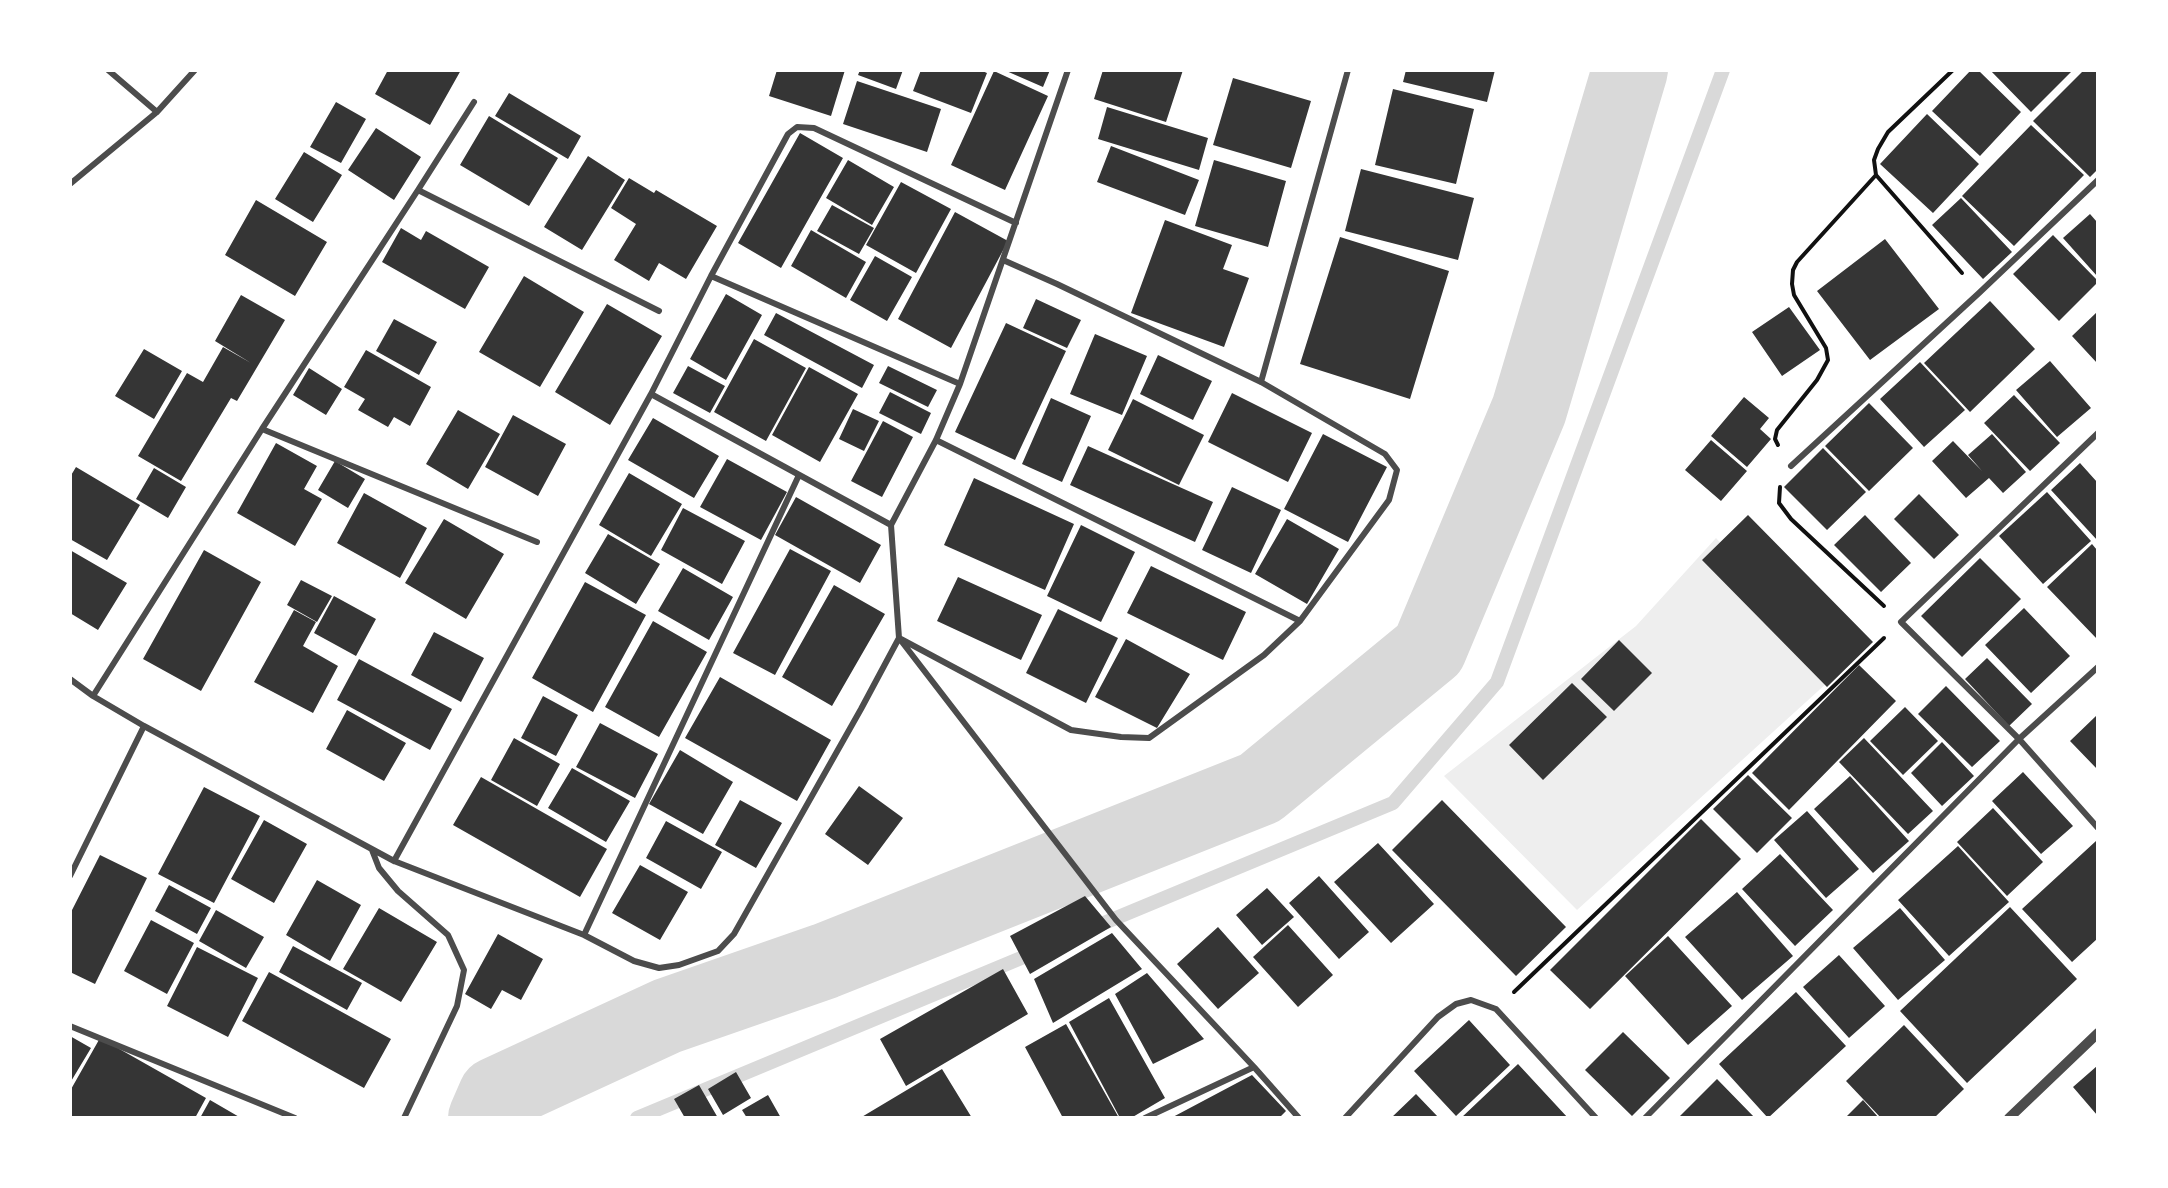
<!DOCTYPE html>
<style>
body{margin:0}
#map{position:relative;width:2168px;height:1188px;overflow:hidden;background:#fff;font-family:Roboto,sans-serif}
canvas{display:block}
.frame{position:absolute;inset:0;border:72px solid #fff;pointer-events:none}
</style>
<div id="map">
<canvas width="2168" height="1188"></canvas>
<div class="frame"></div>
</div>
<script>
const ctx = document.querySelector('canvas').getContext('2d');
ctx.lineJoin = 'round';
function paint(path, color) { ctx.fillStyle = color; ctx.fill(path, 'evenodd'); }
const shape = rows => new Path2D(rows.map(r => 'M' + r).join(''));
function stroke(path, color, width, dash) { ctx.strokeStyle = color; ctx.lineWidth = width; ctx.lineCap = dash ? 'butt' : 'round'; ctx.setLineDash(dash || []); ctx.stroke(path); }
paint(shape([
 [1716,538,1839,672,1577,910,1444,776,1636,626]
]), '#eee');
stroke(shape([
 [1092,928,1393,803,1497,682,1723,70],
 [637,1118,1038,951]
]), '#d9d9d9', 14);
stroke(shape([
 [486,1118,496,1095,667,1016,825,961,1260,788,1429,649,1529,410,1630,70]
]), '#d9d9d9', 76);
paint(shape([
 [388,70,461,70,430,125,375,94],
 [777,70,845,70,831,116,769,96],
 [860,70,903,70,896,89,858,75],
 [921,70,980,70,987,73,971,113,913,91],
 [1004,70,1050,70,1043,87],
 [1103,70,1183,70,1166,122,1094,99],
 [1406,70,1495,70,1487,102,1403,82],
 [1971,70,1978,70,2021,112,1980,156,1932,111],
 [1990,70,2073,70,2031,112],
 [2084,70,2097,70,2097,170,2090,177,2033,121],
 [994,71,1048,96,1005,190,951,165],
 [1233,78,1311,101,1291,168,1213,145],
 [857,81,941,109,927,152,843,124],
 [1393,89,1474,109,1456,184,1375,165],
 [509,93,581,136,568,159,495,116],
 [336,102,366,119,341,163,310,147],
 [1107,107,1208,138,1199,170,1098,139],
 [1927,114,1979,164,1933,213,1880,164],
 [489,116,558,158,529,206,460,165],
 [2031,125,2084,175,2014,246,1962,196],
 [376,128,421,157,394,200,348,170],
 [800,133,843,158,781,268,738,243],
 [1111,146,1199,180,1185,215,1097,182],
 [304,152,342,175,313,222,275,199],
 [588,156,625,180,582,250,544,227],
 [848,160,894,187,872,225,826,198],
 [1214,160,1286,181,1268,247,1195,226],
 [1361,169,1474,198,1458,260,1345,231],
 [629,178,654,193,656,190,717,226,686,279,659,263,649,281,614,260,636,224,611,208],
 [901,182,951,209,916,273,866,245],
 [1961,198,2012,252,1983,279,1932,225],
 [256,200,327,242,295,296,225,255],
 [832,205,874,228,859,254,817,231],
 [955,212,1008,241,951,348,898,319],
 [2090,214,2097,222,2097,276,2063,238],
 [1165,220,1232,245,1223,269,1249,278,1224,347,1131,313],
 [401,228,421,240,426,231,489,267,465,309,382,262],
 [811,230,866,262,846,298,791,266],
 [2053,235,2097,280,2097,283,2059,321,2013,274],
 [1340,237,1449,271,1410,399,1300,364],
 [1885,239,1939,309,1870,360,1817,291],
 [875,256,912,277,887,321,850,300],
 [524,276,584,312,540,387,479,352],
 [726,294,762,315,726,380,690,359],
 [241,295,285,320,237,401,231,398,181,481,138,456,187,373,203,382,223,347,251,363,215,341],
 [1036,299,1081,320,1067,348,1023,328],
 [1990,301,2035,349,1970,412,1924,363],
 [607,304,662,336,610,425,555,392],
 [1789,307,1820,350,1782,376,1752,332],
 [2097,312,2097,363,2072,336],
 [776,313,874,365,862,388,764,335],
 [394,319,437,342,419,375,376,351],
 [1006,323,1066,351,1015,460,955,432],
 [1095,334,1147,356,1122,415,1070,394],
 [754,339,806,368,766,441,714,412],
 [144,349,182,371,154,419,115,396],
 [366,350,431,387,410,426,394,417,388,427,358,410,365,399,344,387],
 [1158,355,1212,381,1193,420,1140,394],
 [2050,361,2091,408,2057,437,2016,390],
 [1920,362,1965,410,1924,447,1880,399],
 [688,366,725,386,710,413,673,393],
 [888,366,937,390,928,407,879,383],
 [809,367,858,394,820,462,772,435],
 [309,368,342,389,326,415,293,395],
 [890,392,931,413,921,434,879,413],
 [1232,393,1312,433,1288,482,1208,442],
 [2014,395,2060,443,2030,471,1984,423],
 [1744,397,1769,418,1760,429,1771,439,1747,467,1711,436],
 [1051,398,1091,416,1062,482,1022,464],
 [1133,399,1204,435,1179,485,1108,450],
 [1869,403,1913,448,1869,491,1825,446],
 [853,409,879,421,864,451,839,439],
 [458,410,500,434,468,489,426,464],
 [513,415,566,444,538,496,485,467],
 [653,418,719,456,694,498,628,460],
 [883,421,913,437,882,497,851,481],
 [1323,434,1387,467,1348,542,1284,509],
 [1992,434,2026,472,2003,493,1989,478,1966,498,1932,461,1953,441,1982,471,1968,455],
 [1711,440,1747,471,1721,501,1685,470],
 [276,443,317,466,304,489,322,499,295,546,237,513],
 [1088,446,1213,502,1195,542,1070,485],
 [1823,448,1866,492,1827,530,1784,487],
 [727,459,787,492,761,540,700,507],
 [335,461,365,479,348,508,318,490],
 [2080,463,2097,482,2097,540,2051,490],
 [76,467,140,505,107,560,70,539,70,477],
 [154,468,186,487,168,518,136,499],
 [629,473,682,504,651,556,599,525],
 [974,478,1074,524,1045,590,944,545],
 [1232,487,1281,510,1251,573,1202,550],
 [2047,492,2091,541,2043,584,1999,536],
 [364,493,427,528,400,578,337,543],
 [1919,494,1959,535,1934,559,1894,519],
 [796,497,881,545,860,583,775,535],
 [683,508,745,541,722,584,661,550],
 [1748,515,1873,642,1827,687,1702,560],
 [1865,515,1911,563,1881,592,1834,545],
 [444,519,504,554,466,619,405,583],
 [1287,519,1339,549,1307,604,1255,574],
 [1081,525,1135,552,1101,622,1047,596],
 [608,534,660,564,636,604,585,573],
 [2092,544,2097,550,2097,639,2047,587],
 [790,549,831,571,775,675,733,653],
 [70,550,127,583,98,630,70,613],
 [204,550,261,582,201,691,143,659],
 [1980,558,2021,599,1962,657,1921,616],
 [1151,566,1246,612,1223,660,1127,613],
 [683,568,733,597,709,640,658,611],
 [958,577,1042,615,1021,660,937,621],
 [301,580,332,596,317,622,287,605],
 [585,582,646,615,593,712,532,678],
 [834,585,885,614,832,706,782,677],
 [334,596,376,619,356,656,314,633],
 [2024,608,2070,656,2031,693,1985,645],
 [1058,609,1118,638,1086,703,1026,673],
 [294,610,316,622,303,646,338,666,313,713,254,682],
 [653,621,707,652,659,737,605,707],
 [434,632,484,658,461,702,411,675],
 [1126,639,1190,674,1157,728,1095,697],
 [1619,640,1652,673,1614,711,1581,679],
 [1987,658,2032,704,2009,726,1965,679],
 [359,659,452,709,430,750,337,700],
 [1859,665,1896,701,1789,810,1752,773],
 [720,677,831,740,797,801,685,738],
 [1572,683,1607,717,1543,780,1509,745],
 [1946,686,2000,741,1972,767,1918,714],
 [543,696,578,715,556,756,521,738],
 [1905,707,1938,741,1903,775,1870,741],
 [347,710,406,743,384,781,326,749],
 [2096,716,2097,717,2097,769,2070,741],
 [600,723,658,754,635,798,576,767],
 [514,738,560,764,537,806,491,780],
 [1864,738,1933,811,1908,834,1839,762],
 [1942,742,1974,776,1942,806,1911,773],
 [680,750,733,782,703,834,649,804],
 [572,768,630,801,606,842,548,808],
 [2023,772,2073,826,2041,854,1992,801],
 [1748,775,1792,818,1757,853,1713,809],
 [1850,776,1909,841,1873,873,1814,809],
 [481,777,607,849,580,897,453,825],
 [859,786,903,818,868,865,825,834],
 [204,787,260,816,214,903,158,874],
 [740,800,782,823,756,868,715,845],
 [1442,800,1566,927,1516,976,1392,850],
 [1993,808,2043,862,2007,896,1957,842],
 [1807,811,1859,869,1826,898,1774,840],
 [1701,819,1741,859,1590,1009,1550,970],
 [264,820,307,844,274,903,231,879],
 [666,821,722,852,701,889,646,858],
 [2096,841,2097,939,2072,962,2022,909],
 [1378,843,1434,904,1391,943,1334,882],
 [1958,846,2009,902,1949,956,1898,900],
 [1780,854,1833,910,1795,946,1742,889],
 [100,855,147,878,95,984,70,972,70,914],
 [640,865,688,892,660,940,612,913],
 [1319,876,1369,932,1339,959,1289,903],
 [317,880,361,905,330,961,286,935],
 [169,885,211,908,197,934,155,911],
 [1267,888,1294,917,1262,945,1236,915],
 [1737,892,1793,956,1742,1000,1685,937],
 [1085,896,1111,927,1030,974,1010,936],
 [2010,907,2077,979,1967,1083,1900,1011],
 [379,908,437,942,401,1002,343,969],
 [1900,908,1945,960,1898,1000,1853,948],
 [216,910,264,937,246,968,199,941],
 [151,920,194,943,167,994,124,971],
 [1288,925,1333,975,1298,1007,1253,957],
 [1218,927,1259,973,1218,1009,1177,964],
 [1112,933,1142,969,1053,1023,1034,979],
 [498,934,543,959,521,1000,502,990,491,1009,465,994],
 [1668,936,1732,1006,1688,1045,1625,976],
 [293,946,362,983,347,1010,279,972],
 [197,947,258,978,228,1037,167,1006],
 [1839,955,1885,1006,1849,1038,1803,987],
 [1003,969,1028,1014,906,1086,880,1039],
 [269,972,391,1039,364,1088,242,1021],
 [1147,973,1204,1039,1153,1064,1115,994],
 [1796,992,1846,1046,1768,1118,1719,1064],
 [1109,998,1165,1098,1131,1118,1120,1118,1069,1022],
 [1469,1020,1510,1065,1456,1116,1414,1071],
 [1066,1024,1119,1118,1063,1118,1025,1047],
 [1904,1025,1964,1089,1934,1118,1881,1118,1846,1081],
 [1623,1032,1670,1078,1632,1116,1585,1070],
 [70,1036,91,1048,70,1083],
 [100,1038,206,1098,195,1118,70,1118,70,1091],
 [1518,1064,1568,1118,1461,1118],
 [2097,1066,2097,1115,2073,1087],
 [942,1069,972,1118,860,1118],
 [736,1072,751,1098,723,1115,708,1089],
 [1252,1075,1286,1111,1279,1118,1171,1118],
 [1717,1079,1755,1118,1678,1118],
 [699,1085,718,1118,685,1118,674,1099],
 [1416,1094,1439,1118,1391,1118],
 [768,1095,781,1118,747,1118,742,1110],
 [210,1100,241,1118,200,1118],
 [1863,1100,1879,1118,1845,1118]
]), '#353535');
stroke(shape([
 [1953,70,1888,132,1878,149,1874,160,1876,175,1962,273],
 [1778,445,1775,439,1777,430,1817,380,1828,360,1826,348,1794,295,1792,284,1793,270,1797,262,1876,175],
 [1780,487,1779,503,1791,519,1884,606],
 [1514,992,1884,638]
]), '#111', 4);
stroke(shape([
 [108,70,157,112],
 [1068,70,960,384,936,440,891,525,899,638,1116,920,1254,1067,1299,1118],
 [474,102,418,190,262,429,537,542],
 [70,184,157,112,195,70],
 [418,190,659,311],
 [1003,260,1057,284,1261,382,1385,454,1397,470,1389,500,1300,621],
 [711,276,960,384],
 [1261,382,1348,70],
 [651,394,891,525],
 [2098,433,1901,622,2019,739,2098,828],
 [1791,466,1979,293,2098,180],
 [70,679,93,696,144,726,394,861,584,935,634,961,659,968,679,965,718,951,734,934,861,709,899,638,1071,730,1121,737,1149,738,1264,655,1300,621,936,440],
 [93,696,262,429],
 [372,850,379,868,398,891,448,935,464,970,457,1006,404,1118],
 [394,861,651,394,711,276,788,134,797,127,814,128,1016,223],
 [70,876,144,726],
 [584,935,799,475],
 [70,1026,295,1118],
 [1145,1118,1254,1067],
 [1345,1118,1438,1017,1456,1004,1471,1000,1496,1009,1596,1118],
 [1645,1118,2019,739,2098,667]
]), '#4c4c4c', 6);
stroke(shape([
 [2009,1118,2098,1033]
]), '#4c4c4c', 10);
</script>
